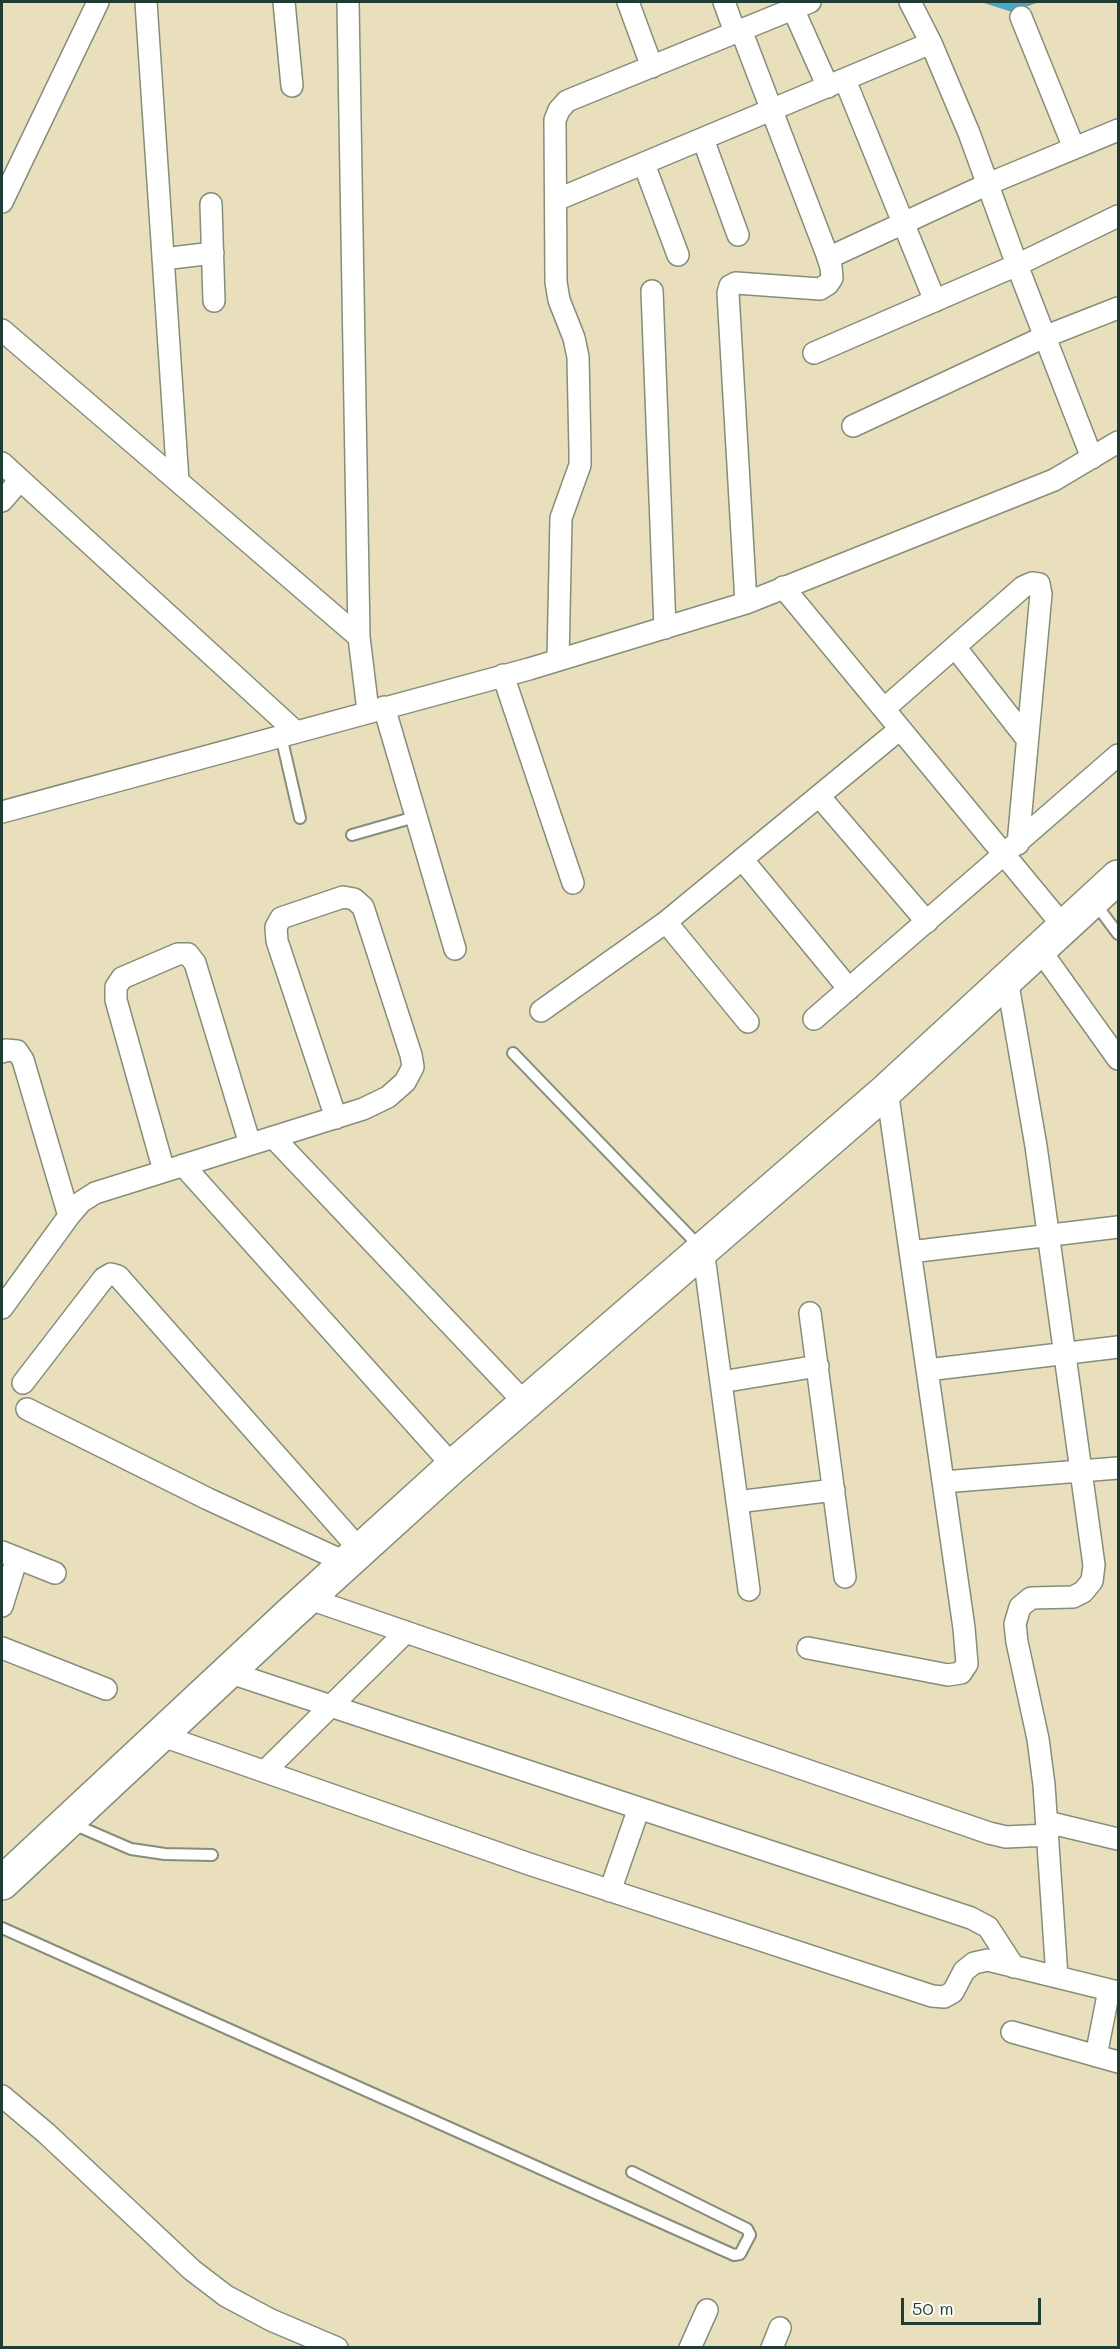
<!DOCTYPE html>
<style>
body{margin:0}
#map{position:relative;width:1120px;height:2349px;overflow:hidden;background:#eadfbc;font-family:Mali,sans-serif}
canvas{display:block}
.frame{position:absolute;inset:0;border:3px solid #1f3d34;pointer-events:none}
.scale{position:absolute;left:901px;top:2298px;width:140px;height:27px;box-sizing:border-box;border:3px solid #1f3d34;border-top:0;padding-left:8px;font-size:18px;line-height:21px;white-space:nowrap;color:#1f3d34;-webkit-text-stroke:4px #fdfcf7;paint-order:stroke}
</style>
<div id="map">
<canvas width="1120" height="2349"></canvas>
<div class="frame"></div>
<div class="scale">50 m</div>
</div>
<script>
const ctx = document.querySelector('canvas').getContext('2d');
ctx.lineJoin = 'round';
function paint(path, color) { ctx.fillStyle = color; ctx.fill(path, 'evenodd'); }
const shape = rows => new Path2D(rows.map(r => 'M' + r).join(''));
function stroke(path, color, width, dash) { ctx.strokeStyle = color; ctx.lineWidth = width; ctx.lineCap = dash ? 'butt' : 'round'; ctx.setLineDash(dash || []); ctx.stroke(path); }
paint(shape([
 [981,2,1039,2,1012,12]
]), '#48a8c8');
const lane = shape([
 [281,736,300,818],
 [352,835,415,817],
 [1095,903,1118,934],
 [513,1053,700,1247],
 [73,1824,131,1849,165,1854,212,1855],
 [2,1928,734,2255,740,2254,750,2235,747,2229,632,2172]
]);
const street = shape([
 [146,2,178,481],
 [284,2,292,86],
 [348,2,359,637,368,711],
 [628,2,652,67],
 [724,2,735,32],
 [790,2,828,87],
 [910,2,931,43,969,133,1017,265,1092,458],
 [1021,17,1074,148],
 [741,30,826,252,831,267,832,278,828,284,820,289,736,283,730,286,728,293,746,603],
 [845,80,935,301],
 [703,139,738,235],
 [644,164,678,255],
 [556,200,931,43],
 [2,202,98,2],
 [211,204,214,301],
 [828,258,988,184,1118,130],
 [163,259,213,253],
 [652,291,665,628],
 [2,330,359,637],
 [814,353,1017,265,1118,216],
 [853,426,1044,337,1118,308],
 [2,463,296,732],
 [2,501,20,480],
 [783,587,1064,927],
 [955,647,1027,739],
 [558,660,561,518,580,465,580,451,578,357,574,338,559,300,556,282,555,120,559,110,567,101,810,2],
 [503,675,573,883],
 [384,707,455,949],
 [884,709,1023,587,1032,583,1039,584,1041,594,1018,844],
 [819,796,927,922],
 [2,812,529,669,746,603,1054,480,1118,442],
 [742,859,849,989],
 [666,922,748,1022],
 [1040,950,1118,1059],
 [1007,979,1036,1146,1094,1565,1092,1581,1083,1592,1073,1597,1031,1598,1020,1607,1015,1624,1017,1642,1038,1739,1044,1785,1057,1977],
 [541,1011,666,922,900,729],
 [814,1019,1118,755],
 [2,1052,6,1050,17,1051,23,1060,69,1216],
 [273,1137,525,1403],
 [183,1165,453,1466],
 [164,1171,116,1000,116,987,122,978,178,954,188,954,195,963,250,1144],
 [703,1249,749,1590],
 [910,1252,1118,1227],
 [2,1308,69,1216,81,1202,95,1193,363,1109,388,1097,405,1082,413,1067,411,1055,363,907,354,899,343,897,281,918,276,927,277,941,336,1118],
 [810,1313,845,1577],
 [927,1370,1118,1347],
 [721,1382,818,1366],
 [23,1383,104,1278,111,1274,118,1276,360,1550],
 [27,1409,208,1499,347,1563],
 [943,1482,1118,1468],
 [737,1502,834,1490],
 [2,1552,55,1573],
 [307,1598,989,1833,1006,1837,1048,1835],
 [2,1606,17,1558],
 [2,1648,106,1689],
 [808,1648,948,1675,961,1673,967,1664,964,1628,887,1090],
 [228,1672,971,1918,988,1927,1014,1967],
 [160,1735,529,1864,932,1996,944,1997,953,1992,964,1971,974,1963,988,1960,1118,1992],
 [265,1771,406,1632],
 [1047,1822,1118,1839],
 [610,1891,639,1808],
 [1012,2032,1118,2062],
 [1096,2056,1109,1990],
 [2,2096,46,2133,192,2270,226,2296,271,2320,337,2348],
 [690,2348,707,2310],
 [772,2348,780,2328]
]);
const primary = shape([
 [2,1883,289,1615,453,1466,887,1090,1118,877]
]);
stroke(lane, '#848e78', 14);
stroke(street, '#848e78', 24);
stroke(primary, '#848e78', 36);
stroke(lane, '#fff', 10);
stroke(street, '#fff', 21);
stroke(primary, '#fff', 33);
</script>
